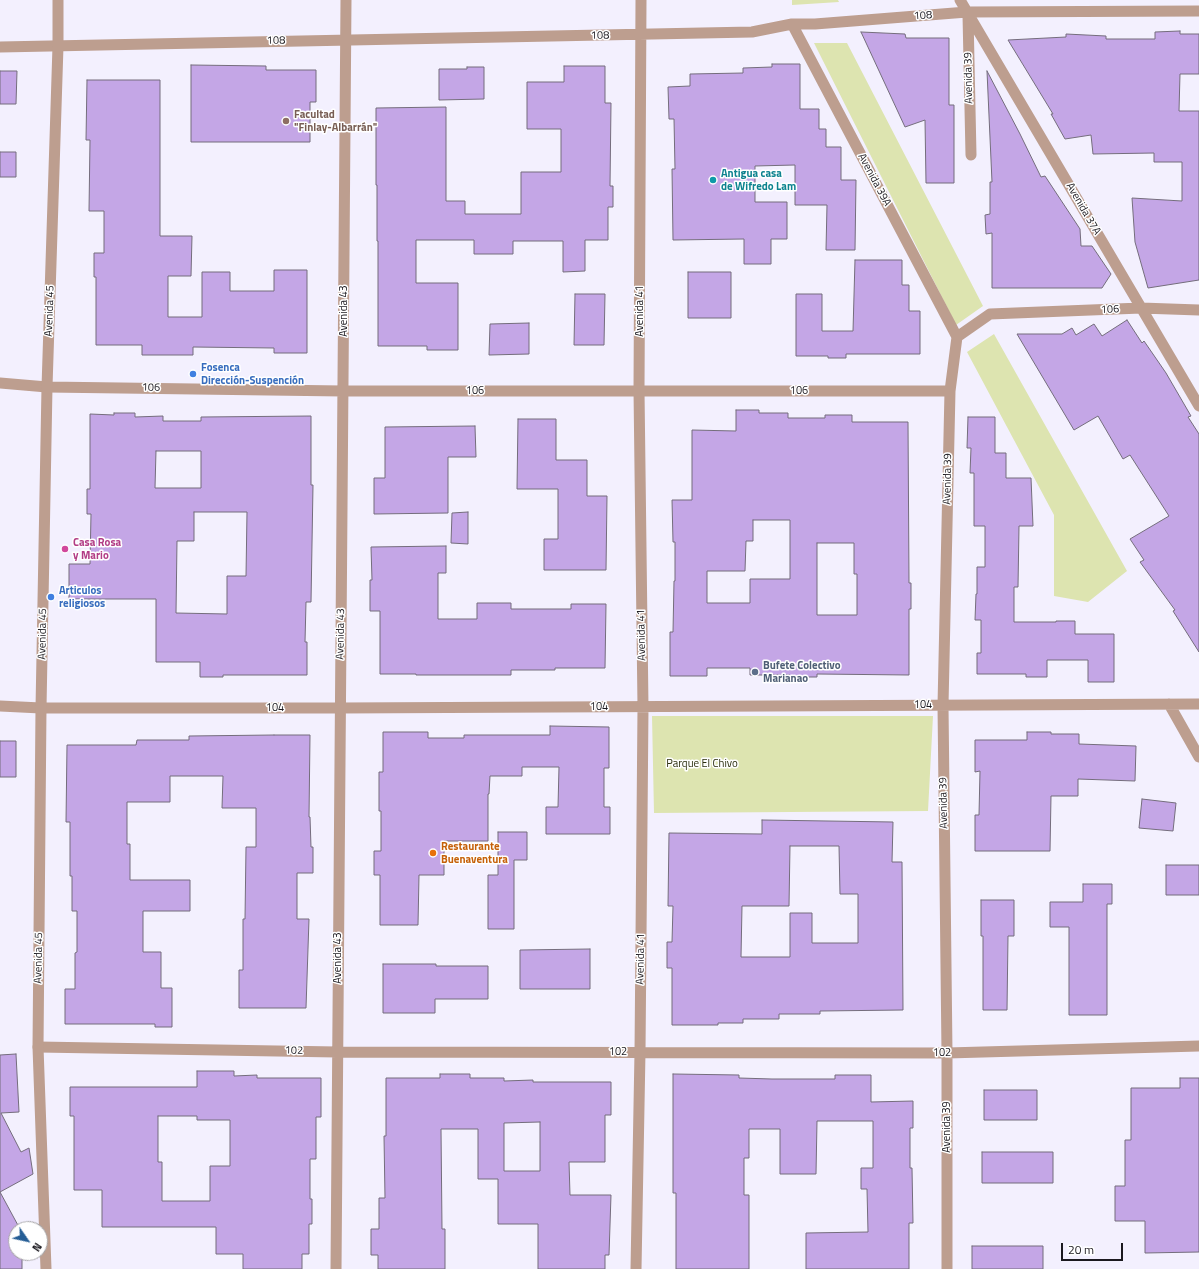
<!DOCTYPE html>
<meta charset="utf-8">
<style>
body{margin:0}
#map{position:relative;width:1199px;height:1269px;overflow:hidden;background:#f3f0fe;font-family:"Titillium Web",sans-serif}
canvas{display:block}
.north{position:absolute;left:8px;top:1221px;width:40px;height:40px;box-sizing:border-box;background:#fff;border:1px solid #a4a3a5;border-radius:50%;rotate:124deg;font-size:11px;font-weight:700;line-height:16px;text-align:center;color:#1b191f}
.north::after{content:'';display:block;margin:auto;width:14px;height:18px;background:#255d95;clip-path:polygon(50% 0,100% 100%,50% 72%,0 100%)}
.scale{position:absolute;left:1061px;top:1243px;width:62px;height:18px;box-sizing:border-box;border:2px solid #1b191f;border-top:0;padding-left:5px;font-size:12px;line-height:14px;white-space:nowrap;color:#1b191f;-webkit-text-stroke:3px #fff;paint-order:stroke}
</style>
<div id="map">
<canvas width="1199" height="1269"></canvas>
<div class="north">N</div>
<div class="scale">20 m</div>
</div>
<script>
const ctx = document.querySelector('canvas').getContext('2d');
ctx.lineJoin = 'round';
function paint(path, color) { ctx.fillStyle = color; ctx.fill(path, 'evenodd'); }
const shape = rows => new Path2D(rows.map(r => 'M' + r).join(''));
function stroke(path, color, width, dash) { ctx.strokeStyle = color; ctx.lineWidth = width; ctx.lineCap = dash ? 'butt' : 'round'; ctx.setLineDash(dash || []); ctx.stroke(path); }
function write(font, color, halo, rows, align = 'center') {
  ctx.font = font + ' "Titillium Web",sans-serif'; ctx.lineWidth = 3; ctx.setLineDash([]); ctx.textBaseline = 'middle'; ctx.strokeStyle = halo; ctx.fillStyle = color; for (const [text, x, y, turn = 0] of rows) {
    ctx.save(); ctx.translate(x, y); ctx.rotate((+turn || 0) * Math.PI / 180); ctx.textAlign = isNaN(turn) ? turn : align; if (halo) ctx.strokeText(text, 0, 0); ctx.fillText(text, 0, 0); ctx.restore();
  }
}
paint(shape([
 [792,0,838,0,839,2,792,5],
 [814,43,847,43,983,306,956,325],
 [994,334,1127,571,1088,602,1054,596,1054,515,967,352],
 [652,716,933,716,928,811,654,813]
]), '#dde4b0');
const building = shape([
 [1180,31,1180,34,1199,34,1199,74,1180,74,1179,111,1199,111,1199,280,1148,288,1135,242,1132,198,1182,201,1182,162,1154,162,1154,153,1093,154,1091,135,1065,139,1051,114,1053,114,1008,40,1066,37,1066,34,1106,36,1106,39,1155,39,1155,32,1180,31],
 [861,32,905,34,906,38,949,38,949,105,954,105,954,183,926,183,925,120,905,127,861,32],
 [772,64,800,64,800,109,819,109,819,129,826,129,826,147,841,147,841,180,856,180,855,250,826,250,827,205,795,205,795,165,755,166,755,202,787,202,787,239,771,239,771,264,744,264,744,239,673,240,672,169,675,169,674,119,669,119,668,87,690,86,690,74,743,73,743,68,772,67,772,64],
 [191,65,266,66,266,70,316,70,316,102,310,102,310,142,191,142,191,65],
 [564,66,605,66,605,103,611,103,610,186,613,186,613,207,608,207,608,240,585,240,585,271,563,272,563,241,513,241,513,254,474,254,474,240,416,240,416,283,458,283,458,350,427,350,427,346,378,346,378,241,377,241,377,185,376,185,376,108,446,107,446,201,465,201,465,214,521,214,521,172,561,172,561,129,527,129,527,82,564,82,564,66],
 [467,67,484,67,484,99,439,100,439,69,467,69,467,67],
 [0,71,17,71,16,104,0,104,0,71],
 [987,71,1020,134,1041,177,1045,176,1080,229,1081,246,1092,246,1111,274,1102,288,992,288,992,233,986,234,985,215,990,214,990,182,992,182,987,71],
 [87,80,160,80,160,236,192,236,191,276,168,276,168,317,202,317,202,272,230,272,230,291,274,291,274,270,307,270,307,353,274,353,274,348,193,347,193,355,142,355,142,345,96,345,96,277,94,277,94,253,104,253,104,211,89,211,90,140,86,140,87,80],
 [0,152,16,152,16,177,0,177,0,152],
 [855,260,902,260,902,285,909,285,909,311,920,311,920,354,846,354,846,358,828,358,828,356,796,356,796,294,822,294,822,331,853,331,855,260],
 [688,272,731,272,731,318,688,318,688,272],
 [575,294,605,294,604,345,574,345,575,294],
 [1127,320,1142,343,1144,341,1166,373,1191,416,1188,417,1199,434,1199,652,1173,611,1175,610,1140,562,1144,560,1130,539,1169,516,1130,455,1123,459,1098,416,1074,430,1017,334,1062,334,1072,328,1076,335,1094,324,1102,336,1127,320],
 [529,323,529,354,489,355,490,324,529,323],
 [736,410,759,410,759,413,788,413,788,418,825,418,825,415,852,415,852,422,908,422,909,583,911,583,911,609,909,609,909,675,817,674,817,677,790,677,790,675,750,675,750,668,707,668,707,676,670,676,670,632,673,632,674,581,675,581,675,542,673,542,672,500,692,500,692,430,736,431,736,410],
 [753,520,790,520,790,579,750,579,750,603,707,603,707,571,745,571,746,541,753,541,753,520],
 [817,543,854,543,854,574,857,574,857,615,817,615,817,543],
 [114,413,135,413,135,417,163,416,163,421,201,421,201,417,311,416,311,485,313,485,311,602,306,602,305,642,307,642,307,675,223,675,223,677,200,677,200,662,156,662,156,599,69,599,69,564,90,564,91,514,87,514,87,489,90,489,90,414,114,415,114,413],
 [156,451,201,451,201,488,155,488,156,451],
 [194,512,247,512,246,576,227,576,227,614,176,613,177,541,194,541,194,512],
 [968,417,995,417,995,453,1006,453,1006,478,1031,478,1033,526,1019,526,1018,587,1014,587,1014,622,1056,622,1056,621,1075,621,1075,634,1114,634,1114,682,1088,682,1088,660,1047,660,1047,677,1026,677,1026,674,977,674,977,653,981,653,981,620,975,620,976,594,977,594,977,567,985,567,985,526,974,526,974,473,970,473,971,448,967,448,968,417],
 [518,419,556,419,556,460,587,460,587,496,607,496,606,570,544,570,544,539,558,539,558,489,517,489,518,419],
 [475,426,476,457,448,457,448,513,374,514,374,478,385,478,385,427,475,426],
 [468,512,468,544,451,543,452,513,468,512],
 [446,546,446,573,438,573,438,619,477,619,477,603,511,603,511,609,571,609,571,604,606,604,605,668,555,668,555,670,511,670,511,675,416,675,416,674,380,674,380,611,370,611,370,580,372,580,371,547,446,546],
 [550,726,609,727,609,768,604,768,604,807,610,807,610,834,546,834,546,807,558,807,559,767,522,767,522,776,490,776,489,794,488,794,488,841,444,841,444,875,419,875,418,925,380,925,380,875,374,875,374,851,381,851,381,811,379,811,379,772,383,772,383,732,428,732,428,738,464,738,464,735,550,735,550,726],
 [1027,732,1051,732,1051,734,1079,734,1079,744,1136,746,1135,781,1078,779,1078,796,1051,796,1050,851,975,851,975,815,979,815,980,771,975,772,975,740,1027,740,1027,732],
 [274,735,310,735,309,817,310,817,311,847,313,847,313,873,297,873,297,919,309,919,306,1008,239,1008,239,970,243,970,243,919,245,919,246,847,256,847,256,808,222,808,223,776,170,776,170,802,127,802,127,844,130,844,130,880,190,880,190,911,143,911,143,952,161,952,161,988,172,988,172,1027,155,1027,155,1024,65,1024,65,989,75,989,75,953,77,952,77,911,72,911,72,876,70,876,70,822,66,822,67,745,136,745,137,740,189,740,189,736,274,735],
 [0,741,16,741,16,777,0,777,0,741],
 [1142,799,1176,803,1173,831,1139,828,1142,799],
 [762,820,893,822,892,862,902,862,903,1010,820,1011,820,1014,779,1014,779,1019,743,1019,743,1023,718,1023,718,1025,672,1025,672,968,667,968,667,942,672,942,673,906,668,906,669,833,762,834,762,820],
 [790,846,839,846,840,894,858,894,858,943,812,943,812,913,790,913,790,957,741,957,742,906,789,906,790,846],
 [498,832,527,832,527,860,514,860,514,929,488,929,488,875,498,875,498,832],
 [1166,865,1199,865,1199,895,1166,895,1166,865],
 [1083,884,1112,884,1112,904,1107,904,1107,1015,1069,1015,1069,927,1050,927,1050,902,1083,902,1083,884],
 [981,900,1014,900,1014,936,1008,936,1007,1010,983,1010,983,936,981,936,981,900],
 [590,949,590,989,520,989,520,950,590,949],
 [383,964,436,964,436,966,488,966,488,999,435,999,435,1013,383,1013,383,964],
 [16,1054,19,1112,1,1113,21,1152,29,1148,33,1174,0,1192,20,1229,16,1229,16,1253,22,1253,22,1269,0,1269,0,1055,16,1054],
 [197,1071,234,1071,234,1076,257,1075,257,1078,321,1078,321,1117,316,1117,316,1159,310,1159,310,1199,312,1199,312,1224,309,1224,309,1254,302,1254,302,1269,243,1269,243,1254,216,1254,216,1227,102,1227,102,1190,74,1190,74,1116,70,1116,70,1087,197,1087,197,1071],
 [158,1116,197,1116,197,1120,230,1120,230,1166,210,1166,210,1201,162,1201,162,1162,158,1162,158,1116],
 [440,1074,470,1074,470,1078,504,1078,504,1081,533,1080,533,1082,611,1082,611,1115,605,1115,605,1162,569,1162,570,1195,611,1195,609,1255,605,1255,605,1269,538,1269,538,1224,498,1224,498,1179,478,1179,478,1129,441,1129,442,1229,445,1229,445,1269,378,1269,378,1255,371,1255,371,1229,379,1229,379,1198,385,1198,384,1136,386,1136,386,1078,440,1078,440,1074],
 [540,1122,540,1171,504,1171,504,1123,540,1122],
 [673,1074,739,1075,739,1078,772,1079,835,1079,835,1075,871,1075,871,1102,913,1101,913,1128,910,1128,910,1168,912,1168,913,1223,909,1223,909,1269,806,1269,806,1233,868,1232,867,1189,861,1189,861,1168,873,1168,873,1121,817,1121,816,1174,780,1174,780,1129,749,1129,749,1158,744,1158,744,1195,749,1195,749,1269,676,1269,676,1193,673,1193,673,1074],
 [1180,1078,1199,1078,1199,1252,1145,1253,1145,1221,1115,1221,1115,1186,1125,1186,1125,1140,1131,1140,1131,1088,1180,1088,1180,1078],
 [984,1090,1037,1090,1037,1120,984,1120,984,1090],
 [982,1152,1053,1152,1053,1183,982,1183,982,1152],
 [972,1246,1043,1246,1043,1269,972,1269,972,1246]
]);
paint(building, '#c4a6e6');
stroke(building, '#746d7c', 1);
stroke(shape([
 [960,0,1199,406],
 [968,15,971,155],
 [792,24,957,337],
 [0,47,752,32,792,24,815,24,967,12,1199,11],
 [957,337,990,314,1141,308,1199,310],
 [0,383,47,387,343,391,950,391],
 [1169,704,1199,757],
 [0,706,41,708,340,708,1199,704],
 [38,1047,337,1052,947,1053,1199,1046],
 [336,1269,346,0],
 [636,1269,640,1052,643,707,639,390,641,0],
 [947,1269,947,1053,943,705,950,391,957,337]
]), '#bd9e8f', 11);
stroke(shape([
 [46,1269,38,1047,41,708,47,387,58,46,58,0]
]), '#bd9e8f', 11);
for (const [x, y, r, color] of [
 [286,121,4,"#8d6e63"],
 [713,180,4,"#0f9aa8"],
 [193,374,4,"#3f7fe0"],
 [65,549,4,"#d1479c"],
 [51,597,4,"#3f7fe0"],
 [755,672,4,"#5c6f8a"],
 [433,853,4,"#e8710a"]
]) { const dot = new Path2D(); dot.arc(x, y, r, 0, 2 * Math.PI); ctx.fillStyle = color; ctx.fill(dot); stroke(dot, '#fff', 1.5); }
write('11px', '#1b191f', '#fff', [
 ["108",923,16,-4],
 ["108",600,36,-1],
 ["108",276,41,-1],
 ["Avenida 39",969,78,-91],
 ["Avenida 39A",874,180,62],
 ["Avenida 37A",1083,209,60],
 ["106",1110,310,-2],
 ["Avenida 45",50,311,-88],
 ["Avenida 43",344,311,-90],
 ["Avenida 41",640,311,-90],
 ["106",151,388,1],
 ["106",475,391],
 ["106",799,391],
 ["Avenida 39",948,479,-89],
 ["Avenida 45",43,634,-89],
 ["Avenida 43",341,634,-89],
 ["Avenida 41",642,635,-91],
 ["104",923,705],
 ["104",599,707],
 ["104",275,708],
 ["Avenida 39",944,803,-91],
 ["Avenida 45",39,958,-89],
 ["Avenida 43",338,958,-90],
 ["Avenida 41",641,959,-89],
 ["102",294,1051,1],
 ["102",618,1052],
 ["102",942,1053],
 ["Avenida 39",947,1127,-90]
]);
write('bold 11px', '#785e54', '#fff', [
 ["Facultad",294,115],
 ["\"Finlay-Albarrán\"",294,128]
], 'left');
write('bold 11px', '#0d838f', '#fff', [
 ["Antigua casa",721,174],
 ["de Wifredo Lam",721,187]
], 'left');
write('bold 11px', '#366cbe', '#fff', [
 ["Fosenca",201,368],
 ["Dirección-Suspención",201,381],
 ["Articulos",59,591],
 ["religiosos",59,604]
], 'left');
write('bold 11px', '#b23c85', '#fff', [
 ["Casa Rosa",73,543],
 ["y Mario",73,556]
], 'left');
write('bold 11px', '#4e5e75', '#fff', [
 ["Bufete Colectivo",763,666],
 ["Marianao",763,679]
], 'left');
write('11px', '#2a2d0d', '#fff', [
 ["Parque El Chivo",702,764]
]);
write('bold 11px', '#c56008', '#fff', [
 ["Restaurante",441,847],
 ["Buenaventura",441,860]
], 'left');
</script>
